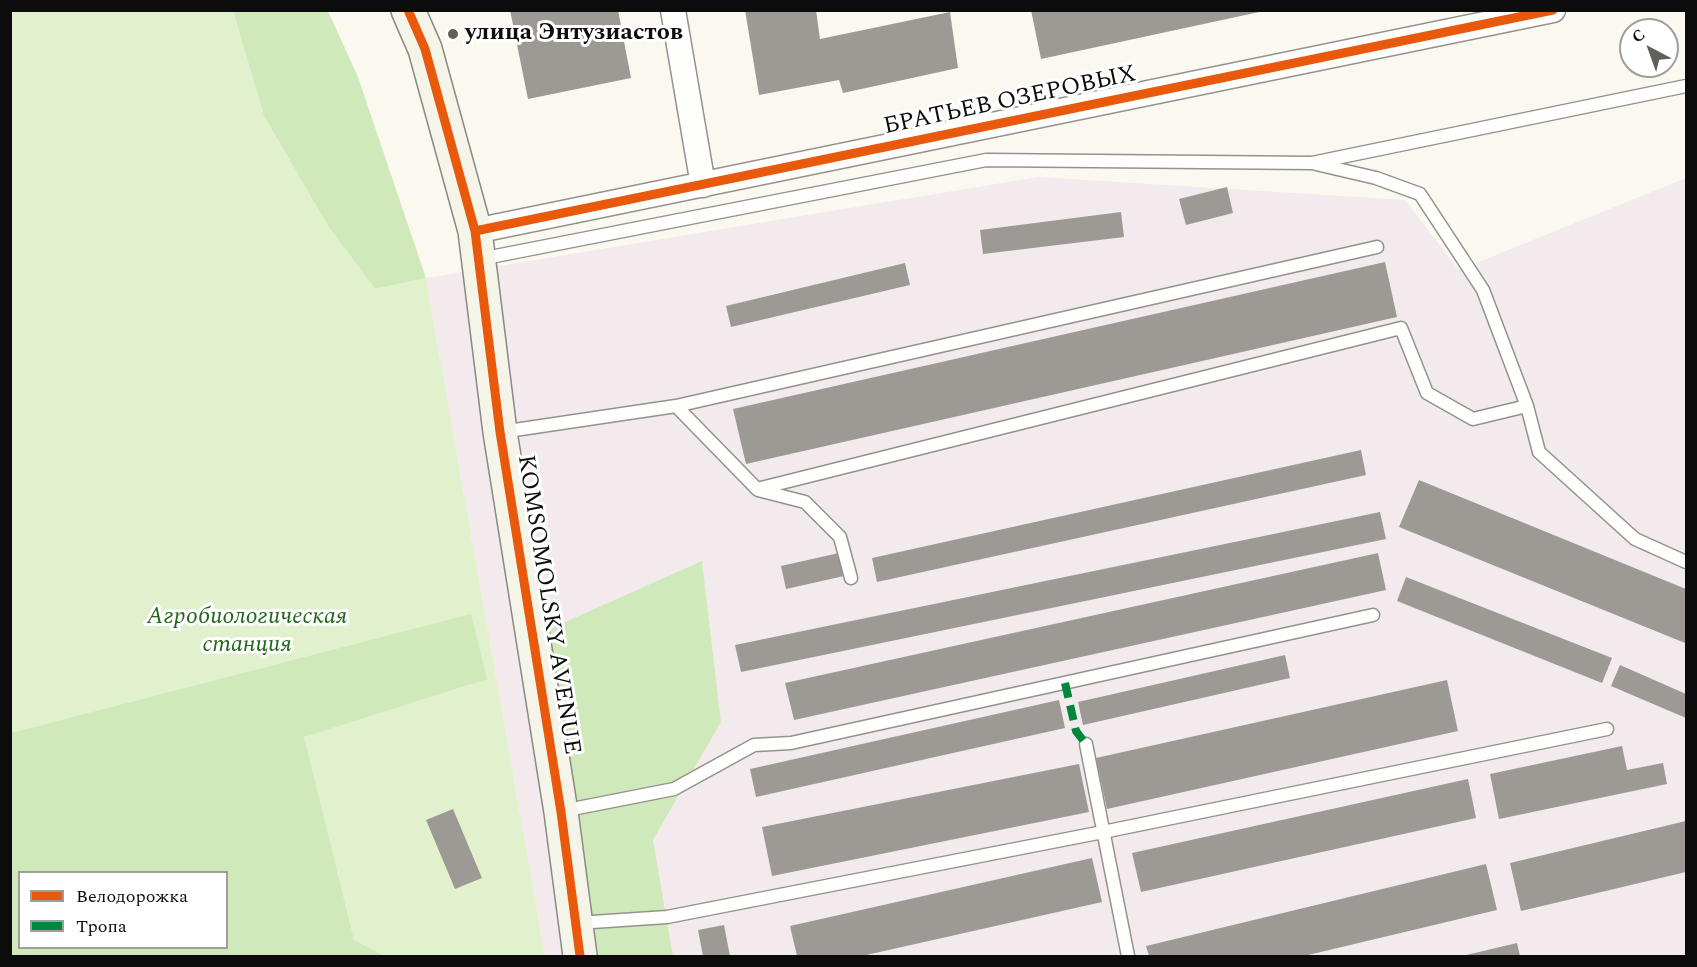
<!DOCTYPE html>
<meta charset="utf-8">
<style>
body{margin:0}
#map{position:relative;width:1697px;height:967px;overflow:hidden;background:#faf8ef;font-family:Spectral,serif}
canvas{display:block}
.frame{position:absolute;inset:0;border:12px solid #0c0c0c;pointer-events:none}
.legend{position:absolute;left:18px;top:871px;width:210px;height:78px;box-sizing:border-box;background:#fff;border:2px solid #9e9e9e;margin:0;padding:8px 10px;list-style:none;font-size:18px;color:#0c0c0c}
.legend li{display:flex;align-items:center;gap:12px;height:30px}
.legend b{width:30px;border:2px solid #9e9e9e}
.north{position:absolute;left:1619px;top:18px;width:60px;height:60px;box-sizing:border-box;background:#fff;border:2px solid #9e9e9e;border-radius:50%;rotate:319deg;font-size:16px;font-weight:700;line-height:24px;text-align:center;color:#0c0c0c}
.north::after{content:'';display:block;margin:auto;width:21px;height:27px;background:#5f5f5b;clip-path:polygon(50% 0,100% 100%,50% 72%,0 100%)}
</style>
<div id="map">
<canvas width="1697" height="967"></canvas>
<div class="frame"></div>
<ul class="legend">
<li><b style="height:8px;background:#e8590c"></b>Велодорожка</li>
<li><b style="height:8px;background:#00873e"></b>Тропа</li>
</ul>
<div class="north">С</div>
</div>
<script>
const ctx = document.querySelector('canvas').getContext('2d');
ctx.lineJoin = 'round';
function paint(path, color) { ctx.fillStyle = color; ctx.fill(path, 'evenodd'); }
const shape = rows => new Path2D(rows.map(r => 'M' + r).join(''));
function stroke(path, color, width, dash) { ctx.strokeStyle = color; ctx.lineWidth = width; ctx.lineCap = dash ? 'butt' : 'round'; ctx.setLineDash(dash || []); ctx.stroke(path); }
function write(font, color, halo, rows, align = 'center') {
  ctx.font = font + ' Spectral,serif'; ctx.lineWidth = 6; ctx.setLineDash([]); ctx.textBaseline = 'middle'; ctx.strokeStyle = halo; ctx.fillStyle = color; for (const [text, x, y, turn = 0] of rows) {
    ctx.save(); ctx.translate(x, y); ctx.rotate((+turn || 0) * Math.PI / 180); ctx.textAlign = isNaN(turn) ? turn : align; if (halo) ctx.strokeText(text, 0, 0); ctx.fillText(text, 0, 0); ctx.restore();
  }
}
paint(shape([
 [1038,177,1405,200,1459,270,1686,178,1686,956,673,956,653,840,721,722,702,562,545,631,596,956,545,956,426,278]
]), '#f2eaed');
paint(shape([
 [10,11,233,11,264,116,328,226,375,289,426,278,545,956,11,956],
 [20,872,226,872,226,948,20,948]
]), '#e1f1ce');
paint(shape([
 [233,11,328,11,358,77,426,278,375,289,328,226,264,116],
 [702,561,721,722,653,840,673,956,596,956,545,631],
 [471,614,487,679,304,737,354,940,384,956,11,956,11,733],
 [20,872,226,872,226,948,20,948]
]), '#d0e9bb');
paint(shape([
 [510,10,618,10,631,78,528,99],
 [745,10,816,10,820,39,950,12,958,68,843,93,839,80,759,95],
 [1031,10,1264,10,1264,11,1041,59],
 [1227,187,1233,213,1186,225,1179,199],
 [1121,212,1124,237,983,254,980,230],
 [1385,262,1397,317,746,464,733,409],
 [905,263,910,285,731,327,726,306],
 [1361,450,1366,475,877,582,872,558],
 [1419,480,1686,589,1685,643,1399,527],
 [1380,512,1386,539,741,672,735,645],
 [839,553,844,576,786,589,781,566],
 [1378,553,1386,590,794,720,785,683],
 [1406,577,1612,658,1602,683,1397,601],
 [1285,655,1290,678,1083,725,1078,702],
 [1620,665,1686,694,1686,718,1611,686],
 [1447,680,1458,731,1107,809,1096,758],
 [1059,700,1065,728,756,797,750,769],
 [1622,746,1627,770,1663,763,1667,784,1499,819,1490,774],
 [1079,764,1089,812,772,876,762,827],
 [1468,779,1476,818,1141,892,1132,853],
 [453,809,482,878,455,889,426,820],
 [1686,821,1686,872,1521,911,1510,863],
 [1092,858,1102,902,862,956,797,956,790,926],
 [1486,864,1497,910,1304,956,1149,956,1146,946],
 [724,925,730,956,703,956,698,930],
 [1517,943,1520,956,1462,956]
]), '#9d9a95');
const lane = shape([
 [1316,164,1376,178,1420,194,1483,290,1527,406,1539,452,1635,539,1686,562],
 [480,259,986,160,1312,163,1686,86],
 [676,406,1377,247],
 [501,432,676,406,757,489,1401,328,1427,393,1473,419,1527,406],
 [758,490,805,502,840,537,851,578],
 [1086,744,1128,956],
 [562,811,674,789,754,745,791,743,1373,615],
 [577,923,667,917,1103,832,1607,729]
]);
const street = shape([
 [673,10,703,185],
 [475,231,1553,10]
]);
const secondary = shape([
 [408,10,425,49,475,231,500,432,561,812,580,956]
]);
stroke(lane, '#93928e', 15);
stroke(street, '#93928e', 27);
stroke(secondary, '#8a8985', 36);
stroke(lane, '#fefefd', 12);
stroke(street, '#fefefd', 24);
stroke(secondary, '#f4f4e8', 33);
stroke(shape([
 [1065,683,1076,731,1086,744]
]), '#00873e', 8, [15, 8]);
stroke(shape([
 [408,10,425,49,475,231,500,432,561,812,580,956],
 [475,231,1553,10]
]), '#e8590c', 9);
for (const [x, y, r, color] of [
 [453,34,6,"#5f5f5b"]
]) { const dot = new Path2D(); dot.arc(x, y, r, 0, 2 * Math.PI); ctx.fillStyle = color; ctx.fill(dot); stroke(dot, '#fff', 2); }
write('bold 24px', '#0c0c0c', '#fff', [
 ["улица Энтузиастов",465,34]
], 'left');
write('24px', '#0c0c0c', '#fff', [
 ["БРАТЬЕВ ОЗЕРОВЫХ",1010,102,-12],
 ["KOMSOMOLSKY AVENUE",547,605,81]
]);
write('italic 24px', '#25661a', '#fff', [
 ["Агробиологическая",247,618],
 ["станция",247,646]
]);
</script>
